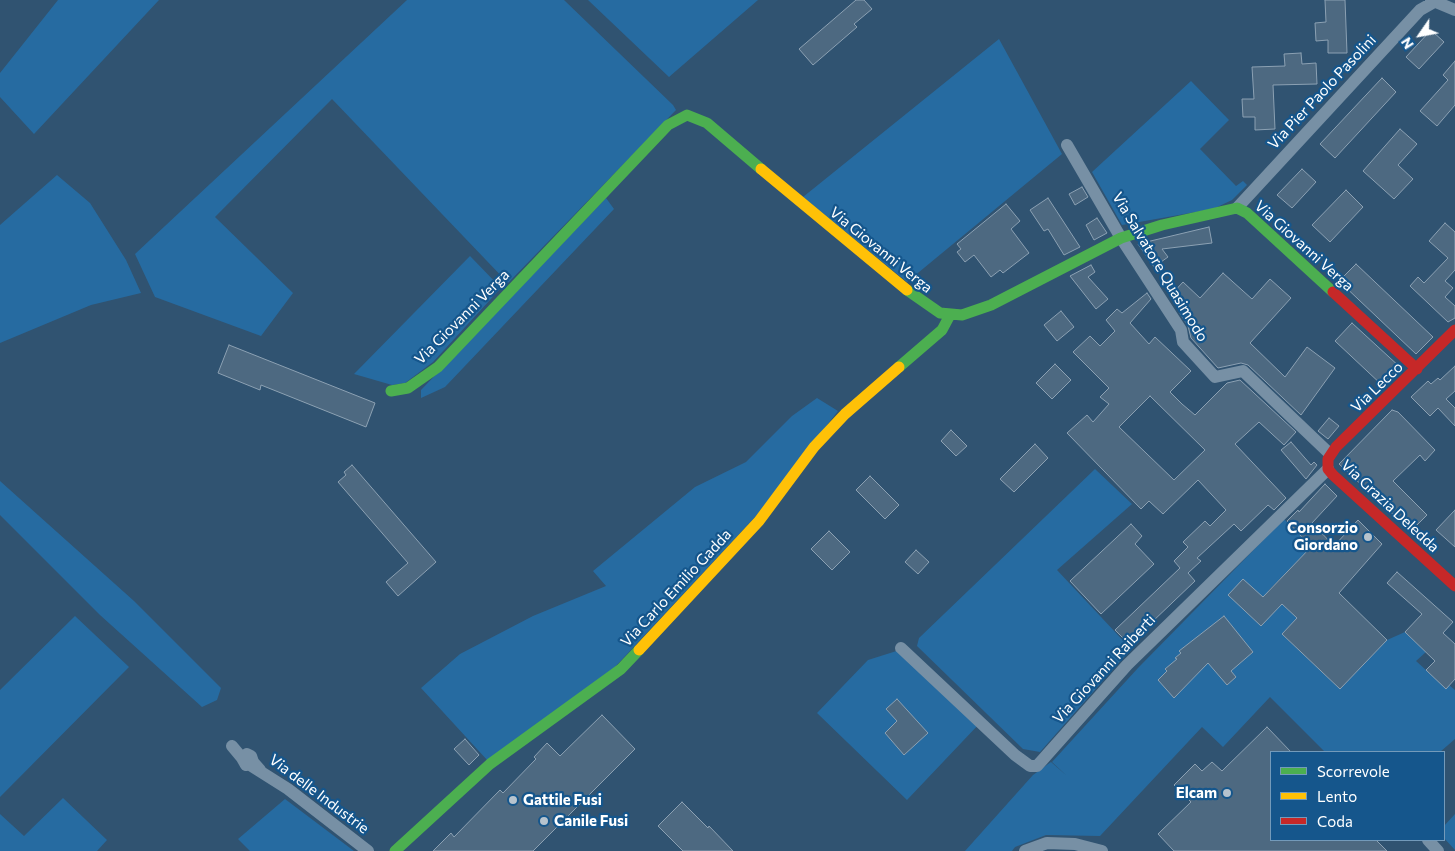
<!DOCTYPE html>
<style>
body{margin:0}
#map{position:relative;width:1455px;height:851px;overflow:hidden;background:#305371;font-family:Commissioner,sans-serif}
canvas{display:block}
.legend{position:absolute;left:1270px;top:751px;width:175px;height:90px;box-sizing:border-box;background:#15568c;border:1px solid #739aba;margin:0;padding:6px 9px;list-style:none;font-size:15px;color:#fff}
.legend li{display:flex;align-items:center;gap:10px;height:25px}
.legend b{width:25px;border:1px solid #739aba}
.north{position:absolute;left:1395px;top:10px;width:50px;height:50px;-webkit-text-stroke:4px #15568c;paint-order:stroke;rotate:237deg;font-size:14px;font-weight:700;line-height:20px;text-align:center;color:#fff}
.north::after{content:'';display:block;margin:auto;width:18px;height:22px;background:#fff;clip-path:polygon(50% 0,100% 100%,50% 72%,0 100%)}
</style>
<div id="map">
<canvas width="1455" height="851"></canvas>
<ul class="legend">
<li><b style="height:6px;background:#4caf50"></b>Scorrevole</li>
<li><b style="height:6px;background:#ffc107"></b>Lento</li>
<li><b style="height:6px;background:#c62828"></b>Coda</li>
</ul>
<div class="north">N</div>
</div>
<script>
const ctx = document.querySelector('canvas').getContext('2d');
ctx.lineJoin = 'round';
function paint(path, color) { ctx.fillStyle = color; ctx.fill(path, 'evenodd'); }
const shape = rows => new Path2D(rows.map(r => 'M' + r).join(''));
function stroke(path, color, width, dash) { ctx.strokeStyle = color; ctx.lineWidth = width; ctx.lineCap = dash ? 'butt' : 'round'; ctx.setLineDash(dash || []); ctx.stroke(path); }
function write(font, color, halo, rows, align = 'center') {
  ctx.font = font + ' Commissioner,sans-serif'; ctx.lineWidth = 4.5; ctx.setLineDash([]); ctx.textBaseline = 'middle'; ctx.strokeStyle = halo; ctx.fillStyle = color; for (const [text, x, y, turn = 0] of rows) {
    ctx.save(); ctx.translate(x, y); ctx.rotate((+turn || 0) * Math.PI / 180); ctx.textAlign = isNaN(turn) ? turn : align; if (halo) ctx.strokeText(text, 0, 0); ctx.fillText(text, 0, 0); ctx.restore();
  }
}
paint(shape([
 [58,0,159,0,34,134,0,97,0,73],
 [407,0,564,0,673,105,676,110,508,283,332,99,215,217,293,293,261,336,155,297,135,254],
 [588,0,758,0,669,77],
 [999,39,1062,154,907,282,803,197],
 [1191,81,1229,120,1200,149,1236,186,1243,181,1247,185,1232,200,1213,209,1122,225,1092,172],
 [57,175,90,203,126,260,141,293,91,305,0,343,0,225],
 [606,198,614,209,445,387,421,398,421,390],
 [470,256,501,288,433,362,405,383,392,385,354,374],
 [817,398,838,411,756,516,614,668,488,761,421,688,460,654,533,616,606,586,593,571,695,487,746,462,792,416],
 [1095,469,1132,504,1057,570,1131,649,1040,752,1023,749,917,646,919,638],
 [0,481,134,601,221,688,217,700,202,707,100,615,0,515],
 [1284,519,1311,547,1268,591,1297,618,1282,634,1340,689,1387,640,1405,632,1426,652,1416,661,1446,688,1449,685,1455,690,1455,739,1440,752,1325,752,1270,697,1223,747,1202,727,1100,836,1046,835,1015,847,1012,851,965,851,1033,775,1051,762,1067,776,1052,762,1138,668],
 [75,616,129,667,0,797,0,690],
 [906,648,980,723,907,800,817,713,868,660],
 [63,798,107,840,97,851,0,851,0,814,24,836],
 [285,799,354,851,250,851,238,839],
 [1455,814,1455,850,1444,838,1444,826]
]), '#266ba1');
const building = shape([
 [856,0,864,0,872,9,854,24,857,27,813,65,799,49,856,0],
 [1325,0,1345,0,1347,53,1328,53,1328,40,1316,41,1315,23,1326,22,1325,0],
 [1431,30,1444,42,1419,69,1406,57,1431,30],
 [1301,53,1302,64,1316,63,1317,84,1273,85,1275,129,1255,130,1255,117,1243,117,1242,99,1254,99,1252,67,1285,66,1284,54,1301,53],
 [1455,61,1455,105,1437,126,1420,111,1448,80,1443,75,1455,61],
 [1382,78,1396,92,1335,158,1320,144,1382,78],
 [1400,129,1417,144,1398,165,1413,179,1394,199,1363,171,1400,129],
 [1302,169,1316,182,1292,208,1277,195,1302,169],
 [1082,187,1088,197,1075,205,1069,194,1082,187],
 [1346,190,1363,207,1330,242,1312,225,1346,190],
 [1048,198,1080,247,1064,255,1048,229,1044,231,1030,210,1048,198],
 [1006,204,1020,221,1011,229,1029,253,1003,273,1000,270,991,277,974,255,965,262,957,252,961,249,957,244,1006,204],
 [1097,218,1107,233,1094,240,1086,225,1097,218],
 [1445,223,1455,232,1455,270,1445,281,1453,288,1445,297,1455,306,1455,318,1448,322,1410,286,1418,277,1424,283,1448,258,1429,241,1445,223],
 [1209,227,1212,243,1162,249,1168,257,1154,267,1138,244,1209,227],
 [1356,264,1433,337,1416,354,1339,281,1356,264],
 [1091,265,1095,272,1088,277,1108,299,1096,309,1070,276,1091,265],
 [1223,273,1252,299,1270,279,1291,298,1250,343,1285,377,1307,347,1335,368,1301,415,1248,365,1241,363,1218,368,1191,338,1188,326,1180,313,1185,308,1171,295,1183,282,1200,298,1223,273],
 [1147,293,1151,299,1130,323,1149,344,1155,337,1191,371,1170,392,1182,404,1195,415,1227,383,1240,380,1296,432,1284,445,1259,422,1235,444,1286,498,1274,510,1268,505,1241,531,1234,524,1197,558,1201,561,1188,573,1195,581,1129,644,1115,630,1180,568,1174,561,1188,547,1183,542,1205,521,1210,526,1226,510,1198,480,1163,514,1149,501,1141,509,1067,433,1087,415,1093,422,1109,404,1100,397,1109,388,1073,352,1090,336,1100,346,1115,331,1106,320,1117,309,1122,313,1147,293],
 [1150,396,1205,450,1174,480,1119,427,1150,396],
 [1061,311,1074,327,1057,341,1044,325,1061,311],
 [1352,323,1401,368,1383,386,1335,341,1352,323],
 [229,345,375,403,366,427,261,385,260,390,218,373,229,345],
 [1055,364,1071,380,1052,399,1036,383,1055,364],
 [1455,366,1455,391,1446,399,1455,408,1455,426,1438,408,1430,416,1411,397,1428,381,1431,384,1438,378,1440,380,1455,366],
 [1392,410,1398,412,1435,450,1425,461,1420,455,1393,481,1427,515,1411,531,1339,464,1392,410],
 [1329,418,1339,426,1328,439,1318,431,1329,418],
 [951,430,967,446,956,456,941,441,951,430],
 [1291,442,1311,465,1314,462,1317,465,1306,479,1281,450,1291,442],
 [1035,444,1048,458,1014,492,1000,479,1035,444],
 [352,465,436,562,398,596,386,582,408,563,338,482,346,475,344,472,352,465],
 [870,476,899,505,885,519,856,490,870,476],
 [1325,484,1337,496,1312,523,1334,546,1358,520,1382,544,1339,593,1387,640,1340,689,1282,634,1297,618,1282,604,1261,626,1228,595,1243,579,1263,597,1311,547,1287,521,1298,510,1299,512,1325,484],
 [1455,510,1455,547,1436,530,1455,510],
 [1131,524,1142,536,1135,544,1154,564,1101,614,1070,581,1131,524],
 [829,531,850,552,832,570,811,549,829,531],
 [916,550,929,562,918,574,905,562,916,550],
 [1397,572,1453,622,1443,633,1455,644,1455,679,1446,689,1426,670,1435,661,1405,632,1422,614,1387,583,1397,572],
 [1224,616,1253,652,1231,671,1236,677,1227,685,1208,663,1174,698,1158,680,1167,671,1165,669,1177,659,1175,658,1181,653,1179,651,1224,616],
 [897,699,928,733,904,755,885,733,897,721,886,709,897,699],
 [602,715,635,749,533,851,433,851,451,833,454,837,500,790,503,793,536,759,534,757,547,743,560,756,602,715],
 [1267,727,1291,752,1271,752,1271,840,1376,840,1387,851,1174,851,1158,834,1191,802,1174,785,1195,764,1202,771,1212,762,1222,771,1267,727],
 [465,739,479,755,469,765,454,749,465,739],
 [682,802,708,828,709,826,733,851,683,851,658,826,682,802]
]);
paint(building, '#4d6981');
stroke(building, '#8ca1b3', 1);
stroke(shape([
 [1431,0,1455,10],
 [1067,145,1121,238,1181,330,1183,342,1215,377,1243,371,1330,454],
 [1237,208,1420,10,1434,2],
 [901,648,1015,755,1030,766,1037,766,1127,665,1328,469],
 [232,746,242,758],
 [253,762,246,765,242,758,247,754,251,756,253,762,260,770],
 [250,765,288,789,368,851],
 [1428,840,1438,851],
 [1025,851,1047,843,1075,844,1102,851]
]), '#7790a5', 12);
stroke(shape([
 [907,290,940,313,962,315,991,305,1121,238,1162,225,1237,208,1247,213,1333,292],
 [899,367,942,330,950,315],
 [391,391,408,388,438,367,668,125,687,115,707,123,761,169],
 [395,851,490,764,621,669,639,650]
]), '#4caf50', 11);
stroke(shape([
 [761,169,907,290],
 [639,650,759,521,814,447,845,414,899,367]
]), '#ffc107', 11);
stroke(shape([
 [1333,292,1417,369],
 [1455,330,1336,447,1328,459,1328,469,1333,475,1455,586]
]), '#c62828', 11);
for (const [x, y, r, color] of [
 [1368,537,5,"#b7c3cd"],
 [1227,793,5,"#b7c3cd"],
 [513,800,5,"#b7c3cd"],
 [544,821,5,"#b7c3cd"]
]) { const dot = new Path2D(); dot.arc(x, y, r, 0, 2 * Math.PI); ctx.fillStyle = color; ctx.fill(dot); stroke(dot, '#15568c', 2); }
write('15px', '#fff', '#15568c', [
 ["Via Pier Paolo Pasolini",1322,92,-47],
 ["Via Giovanni Verga",1304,246,42],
 ["Via Giovanni Verga",881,250,39],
 ["Via Salvatore Quasimodo",1160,267,59],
 ["Via Giovanni Verga",462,317,-45],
 ["Via Lecco",1377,387,-44],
 ["Via Grazia Deledda",1390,506,43],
 ["Via Carlo Emilio Gadda",676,588,-47],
 ["Via Giovanni Raiberti",1104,669,-47],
 ["Via delle Industrie",319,794,37]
]);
write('bold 15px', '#fff', '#15568c', [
 ["Consorzio",1358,528],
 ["Giordano",1358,545],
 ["Elcam",1217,793],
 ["Gattile Fusi",523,800,"left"],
 ["Canile Fusi",554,821,"left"]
], 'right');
</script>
